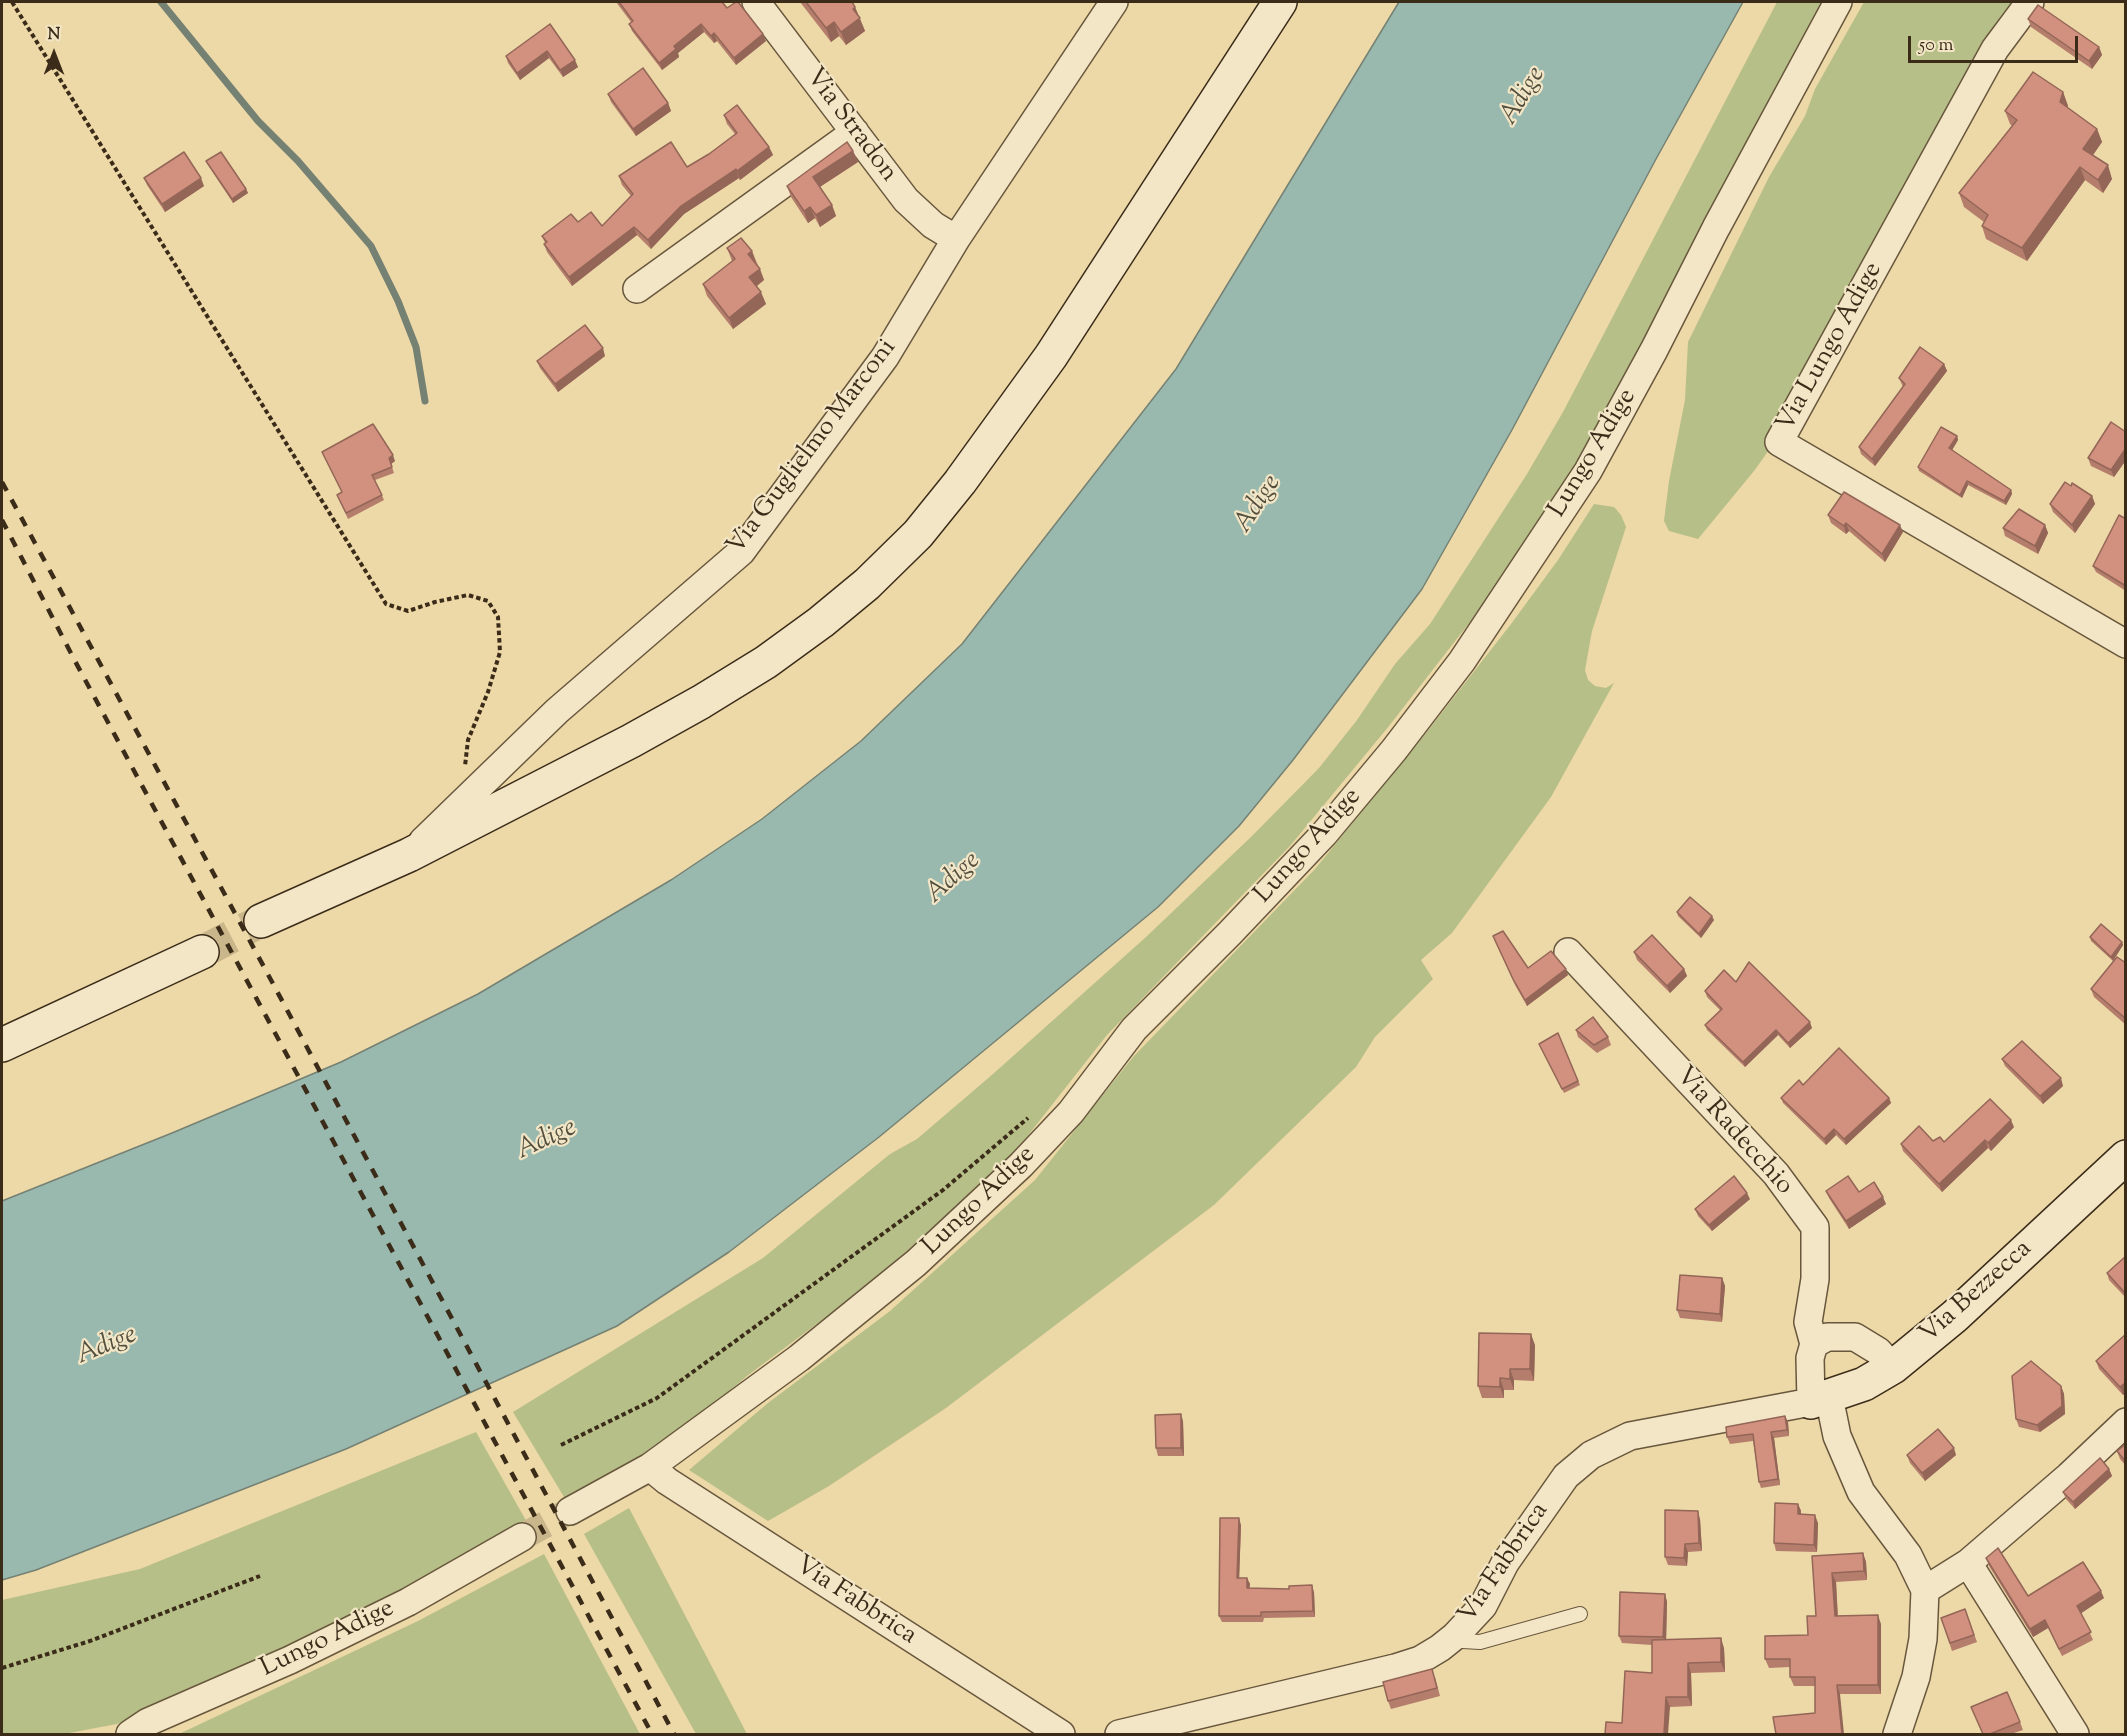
<!DOCTYPE html>
<style>
body{margin:0}
#map{position:relative;width:2127px;height:1736px;overflow:hidden;background:#edd8a7;font-family:"Sorts Mill Goudy",serif}
canvas{display:block}
.frame{position:absolute;inset:0;border:3px solid #3b2c1a;pointer-events:none}
.north{position:absolute;left:24px;top:24px;width:60px;height:60px;-webkit-text-stroke:4px #f3e6c6;paint-order:stroke;rotate:0deg;font-size:16px;font-weight:700;line-height:24px;text-align:center;color:#3b2c1a}
.north::after{content:'';display:block;margin:auto;width:21px;height:27px;background:#3b2c1a;clip-path:polygon(50% 0,100% 100%,50% 72%,0 100%)}
.scale{position:absolute;left:1908px;top:36px;width:170px;height:27px;box-sizing:border-box;border:3px solid #3b2c1a;border-top:0;padding-left:8px;font-size:18px;line-height:21px;white-space:nowrap;color:#3b2c1a;-webkit-text-stroke:4px #f3e6c6;paint-order:stroke}
</style>
<div id="map">
<canvas width="2127" height="1736"></canvas>
<div class="frame"></div>
<div class="north">N</div>
<div class="scale">50 m</div>
</div>
<script>
const ctx = document.querySelector('canvas').getContext('2d');
ctx.lineJoin = 'round';
function paint(path, color) { ctx.fillStyle = color; ctx.fill(path, 'evenodd'); }
const shape = rows => new Path2D(rows.map(r => 'M' + r).join(''));
function stroke(path, color, width, dash) { ctx.strokeStyle = color; ctx.lineWidth = width; ctx.lineCap = dash ? 'butt' : 'round'; ctx.setLineDash(dash || []); ctx.stroke(path); }
function write(font, color, halo, rows, align = 'center') {
  ctx.font = font + ' "Sorts Mill Goudy",serif'; ctx.lineWidth = 4.5; ctx.setLineDash([]); ctx.textBaseline = 'middle'; ctx.strokeStyle = halo; ctx.fillStyle = color; for (const [text, x, y, turn = 0] of rows) {
    ctx.save(); ctx.translate(x, y); ctx.rotate((+turn || 0) * Math.PI / 180); ctx.textAlign = isNaN(turn) ? turn : align; if (halo) ctx.strokeText(text, 0, 0); ctx.fillText(text, 0, 0); ctx.restore();
  }
}
paint(shape([
 [1777,2,1826,2,1609,413,1530,540,1484,604,1389,726,1290,846,1107,1035,1011,1157,869,1285,747,1376,652,1457,567,1502,513,1412,763,1258,890,1154,917,1139,993,1074,1146,937,1252,836,1319,768,1357,720,1395,664,1430,624,1527,474,1563,412],
 [1864,2,2013,2,2004,13,1976,63,1784,429,1754,471,1698,539,1669,531,1664,521,1669,481,1685,400,1688,342,1769,177,1805,116,1815,89],
 [1594,504,1614,507,1621,515,1626,527,1592,631,1585,670,1588,680,1595,686,1606,688,1614,683,1551,797,1452,933,1421,960,1433,979,1375,1037,1356,1067,1214,1205,946,1408,829,1486,768,1521,689,1470,768,1403,890,1311,1035,1180,1133,1057,1315,869,1415,747,1511,624,1558,560],
 [476,1432,528,1524,402,1592,337,1624,117,1724,64,1734,2,1734,2,1600,140,1569],
 [629,1508,747,1734,696,1734,584,1534],
 [544,1554,640,1734,179,1734,418,1621]
]), '#b7bf88');
const water = shape([
 [1399,2,1743,2,1656,159,1513,428,1422,589,1293,760,1239,826,1158,907,879,1137,729,1252,617,1326,346,1449,36,1570,2,1580,2,1201,172,1133,341,1062,478,994,671,880,762,819,861,741,962,644,1176,369,1399,2]
]);
paint(water, '#9ab9ae');
stroke(water, '#748173', 1.5);
stroke(shape([
 [161,2,258,121,298,161,371,246,398,301,416,347,425,401]
]), '#748173', 7);
stroke(shape([
 [522,1537,570,1511]
]), '#c9b68b', 27, [27, 14]);
stroke(shape([
 [202,952,261,921]
]), '#c9b68b', 33, [33, 16]);
const lane = shape([
 [1455,1636,1463,1641,1480,1642,1580,1614]
]);
const street = shape([
 [756,2,906,200,933,225,956,239],
 [2030,2,1995,49,1779,442,2126,644],
 [637,289,855,132],
 [423,841,557,711,741,552,885,357,956,239,1114,2],
 [1568,952,1776,1174,1815,1227,1815,1279,1808,1322,1814,1344],
 [1829,1397,1837,1436,1861,1492,1908,1555,1925,1590,1923,1639,1916,1677,1897,1734],
 [650,1467,667,1481,1061,1734],
 [570,1511,650,1467,799,1358,916,1263,1021,1165,1071,1112,1134,1029,1230,933,1324,834,1394,750,1462,661,1588,471,1654,350,1716,228,1838,2],
 [1968,1563,2075,1734],
 [1925,1590,1968,1563,2069,1476,2126,1422],
 [130,1734,148,1722,290,1660,408,1602,522,1537],
 [1119,1734,1395,1668,1420,1660,1440,1648,1455,1636,1483,1606,1505,1563,1566,1476,1591,1455,1630,1436,1811,1402,1810,1358,1814,1344,1827,1337,1855,1337,1878,1351,1893,1367]
]);
const secondary = shape([
 [261,921,409,855,631,741,701,702,766,662,821,622,867,584,918,534,960,482,1051,356,1280,2],
 [2,1045,202,952],
 [1811,1402,1864,1384,1893,1367,1955,1316,2126,1157]
]);
stroke(lane, '#68573d', 16);
stroke(street, '#68573d', 30);
stroke(secondary, '#3b2c1a', 36);
stroke(shape([
 [12,2,386,604,408,611,435,602,468,595,488,601,498,617,500,652,488,692,468,740,465,766],
 [561,1445,657,1398,943,1190,1028,1118],
 [2,1668,90,1641,260,1576]
]), '#3b2c1a', 4, [4.5, 3]);
stroke(lane, '#f3e6c6', 14);
stroke(street, '#f3e6c6', 27);
stroke(secondary, '#f3e6c6', 33);
stroke(shape([
 [2,482,271,980,674,1734],
 [2,520,75,661,652,1734]
]), '#3b2c1a', 4.5, [10, 10]);
paint(shape([
 [616,2,722,2,727,8,766,41,736,65,717,41,714,43,704,32,678,53,679,57,662,70,632,31,629,24,631,22],
 [800,2,852,2,855,7,865,31,846,45,839,36,831,42],
 [2028,19,2099,47,2102,55,2092,69,2031,27],
 [550,24,578,67,563,77,549,58,520,80,508,63,506,56],
 [2063,92,2068,106,2067,107,2097,129,2102,142,2093,155,2112,179,2103,193,2085,180,2027,261,1986,239,1982,226,1984,222,1964,207,1959,193,2012,126,2010,124,2005,111],
 [608,94,668,103,671,111,636,136,611,102],
 [724,115,769,147,773,155,740,180,739,178,684,214,651,249,637,235,572,286,547,252,544,244,545,243,542,236,578,222,602,226,631,196,622,185,619,176,687,167,709,154,735,134,727,124],
 [853,151,858,162,820,187,832,205,836,216,820,227,815,218,808,223,791,197,787,186],
 [206,161,246,189,248,193,233,203,208,165],
 [144,178,204,186,165,212,147,185],
 [727,248,752,251,764,280,757,286,766,304,733,329,707,296,703,284,732,261],
 [605,356,558,392,540,368,537,361],
 [1944,364,1947,371,1875,466,1861,454,1859,447,1903,387,1899,378],
 [2126,432,2126,460,2114,477,2091,466,2088,458],
 [1957,436,1958,440,1952,450,2011,490,2012,494,2006,505,1968,485,1962,498,1919,471,1918,467],
 [322,452,395,461,391,464,394,473,375,480,384,500,348,519,337,495,342,492],
 [2071,486,2092,496,2095,504,2075,533,2053,512,2050,504],
 [1828,515,1903,532,1885,562,1849,531,1846,534,1831,523],
 [2126,519,2126,591,2096,572,2093,566],
 [2045,525,2048,533,2038,554,2005,536,2003,528],
 [1677,912,1714,920,1701,938,1678,916],
 [1493,936,1528,968,1568,975,1527,1006,1515,985],
 [2090,937,2122,942,2123,945,2113,961,2091,941],
 [1634,952,1684,969,1687,976,1670,993,1637,960],
 [2126,963,2126,1025,2094,997,2091,989],
 [1736,982,1812,1028,1790,1048,1778,1035,1745,1067,1707,1030,1705,1025,1720,1010,1707,997,1705,991],
 [1576,1030,1608,1037,1611,1045,1597,1053,1578,1037],
 [1558,1033,1580,1085,1564,1093,1539,1044],
 [2002,1059,2063,1086,2043,1104,2005,1066],
 [1803,1085,1889,1098,1891,1103,1846,1145,1836,1135,1826,1145,1783,1103,1781,1098],
 [2014,1127,1991,1151,1988,1148,1942,1192,1903,1151,1901,1144,1933,1141,1944,1142],
 [1826,1191,1859,1192,1886,1204,1849,1229,1829,1198],
 [1750,1199,1712,1231,1698,1216,1695,1209],
 [2126,1256,2126,1298,2109,1280,2107,1273],
 [1722,1278,1725,1286,1722,1322,1680,1318,1677,1310],
 [2126,1334,2126,1392,2123,1395,2099,1369,2096,1361],
 [1535,1345,1534,1381,1514,1380,1514,1390,1504,1390,1504,1398,1482,1398,1478,1386],
 [2061,1386,2064,1394,2065,1414,2040,1432,2019,1427,2016,1419],
 [1785,1416,1788,1422,1789,1436,1774,1438,1780,1485,1761,1488,1759,1482,1753,1441,1730,1444,1727,1437],
 [1183,1421,1184,1456,1158,1456,1156,1448],
 [2126,1444,2126,1466,2120,1459,2117,1451],
 [1907,1455,1956,1455,1925,1481,1910,1463],
 [2109,1469,2112,1476,2075,1509,2066,1499,2063,1492],
 [1798,1504,1801,1511,1801,1514,1818,1523,1817,1552,1776,1551,1774,1543],
 [1700,1519,1702,1551,1688,1552,1687,1566,1668,1565,1665,1557],
 [1241,1525,1239,1578,1247,1578,1250,1584,1249,1588,1314,1592,1315,1617,1264,1618,1263,1622,1222,1622,1219,1616],
 [1863,1553,1866,1562,1867,1580,1836,1582,1838,1616,1881,1624,1881,1694,1840,1694,1815,1713,1815,1686,1794,1686,1790,1677,1790,1667,1769,1668,1765,1659,1808,1635,1816,1616,1812,1556],
 [1986,1558,2028,1596,2104,1598,2081,1613,2093,1640,2062,1656,2048,1628,2033,1637,1989,1566],
 [1665,1594,1667,1602,1666,1639,1724,1648,1725,1672,1691,1673,1692,1706,1670,1707,1622,1723,1652,1673,1652,1645,1622,1643,1619,1636],
 [1965,1609,1977,1642,1952,1651,1941,1618],
 [1435,1677,1440,1696,1391,1709,1388,1701],
 [2020,1722,2023,1730,2011,1734,1983,1734]
]), '#b57d6c');
paint(shape([
 [855,7,865,31,846,45,841,32,853,9],
 [834,22,839,36,831,42,826,28],
 [701,24,704,32,678,53,679,57,662,70,659,63,674,46],
 [714,33,717,41,714,43,711,36],
 [763,34,766,41,736,65,734,58],
 [2099,47,2102,55,2092,69,2089,61],
 [547,51,549,58,520,80,517,73],
 [575,60,578,67,563,77,560,70],
 [2063,92,2068,106,2064,115,2060,102],
 [668,103,671,111,636,136,633,129],
 [2097,129,2102,142,2088,162,2083,149],
 [769,147,773,155,740,180,737,171],
 [853,151,858,162,818,188,813,177],
 [2108,165,2112,179,2103,193,2098,180],
 [2080,167,2085,180,2027,261,2022,248],
 [736,169,739,178,684,214,651,249,648,240,681,206],
 [201,178,204,186,165,212,162,204],
 [246,189,248,193,233,203,232,199],
 [832,205,836,216,820,227,816,215],
 [810,207,815,218,808,223,804,211],
 [634,227,637,235,572,286,569,277],
 [752,251,756,263,748,254],
 [760,269,764,280,754,288,749,277],
 [761,292,766,304,733,329,729,318],
 [603,348,605,356,558,392,555,384],
 [1944,364,1947,371,1875,466,1872,459],
 [1957,436,1958,440,1951,452,1949,448],
 [2126,448,2126,460,2114,477,2111,470],
 [393,455,395,461,391,464,389,458],
 [1967,481,1968,485,1962,498,1960,495],
 [2011,490,2012,494,2006,505,2004,501],
 [2092,496,2095,504,2075,533,2072,525],
 [1846,523,1849,531,1846,534,1844,526],
 [1900,525,1903,532,1885,562,1882,554],
 [2045,525,2048,533,2038,554,2035,546],
 [1712,916,1714,920,1701,938,1699,934],
 [2122,942,2123,945,2113,961,2111,957],
 [1566,969,1568,975,1527,1006,1525,1000],
 [1684,969,1687,976,1670,993,1667,986],
 [1810,1022,1812,1028,1790,1048,1788,1043],
 [1776,1030,1778,1035,1745,1067,1743,1062],
 [2061,1078,2063,1086,2043,1104,2040,1096],
 [1889,1098,1891,1103,1846,1145,1844,1139],
 [2011,1120,2014,1127,1991,1151,1988,1143],
 [1834,1129,1836,1135,1826,1145,1824,1139],
 [1985,1140,1988,1148,1942,1192,1939,1184],
 [1747,1193,1750,1199,1712,1231,1709,1225],
 [1883,1197,1886,1204,1849,1229,1846,1221],
 [1722,1278,1725,1286,1722,1322,1720,1314],
 [1531,1334,1535,1345,1534,1381,1530,1369],
 [1510,1369,1514,1380,1514,1390,1510,1379],
 [1500,1378,1504,1390,1504,1398,1500,1387],
 [2126,1382,2126,1392,2123,1395,2120,1387],
 [2061,1386,2064,1394,2065,1414,2040,1432,2037,1425],
 [1181,1414,1183,1421,1184,1456,1181,1448],
 [1785,1416,1788,1422,1789,1436,1787,1430],
 [1771,1432,1774,1438,1780,1485,1778,1479],
 [1954,1448,1956,1455,1925,1481,1922,1473],
 [2109,1469,2112,1476,2075,1509,2073,1502],
 [1798,1504,1801,1511,1800,1522,1798,1514],
 [1698,1511,1700,1519,1702,1551,1699,1543],
 [1815,1515,1818,1523,1817,1552,1814,1545],
 [1239,1518,1241,1525,1239,1584,1237,1578],
 [1685,1544,1688,1552,1687,1566,1684,1558],
 [1863,1553,1866,1562,1867,1580,1864,1571],
 [1832,1573,1836,1582,1838,1625,1835,1616],
 [1247,1578,1250,1584,1249,1595,1247,1588],
 [1312,1585,1314,1592,1315,1617,1313,1611],
 [2101,1591,2104,1598,2080,1614,2077,1606],
 [1665,1594,1667,1602,1666,1645,1663,1637],
 [1878,1615,1881,1624,1881,1694,1878,1685],
 [2045,1620,2048,1628,2033,1637,2030,1629],
 [1721,1638,1724,1648,1725,1672,1721,1662],
 [1688,1663,1691,1673,1692,1706,1688,1697],
 [1837,1685,1840,1694,1844,1734,1842,1734],
 [1666,1697,1670,1707,1668,1734,1664,1734]
]), '#936658');
const building = shape([
 [619,2,722,2,727,8,736,2,738,2,763,34,734,58,714,33,711,36,701,24,674,46,676,49,659,63,629,24,633,21,619,2],
 [806,2,852,2,855,7,853,9,860,18,841,32,834,22,826,28,806,2],
 [2038,5,2099,47,2089,61,2028,19,2038,5],
 [550,24,575,60,560,70,547,51,517,73,506,56,550,24],
 [643,68,668,103,633,129,608,94,643,68],
 [2033,72,2063,92,2060,102,2097,129,2083,149,2108,165,2098,180,2080,167,2022,248,1982,226,1988,215,1959,193,2017,120,2005,111,2033,72],
 [737,105,769,147,737,171,736,169,681,206,648,240,634,227,569,277,544,244,547,242,542,236,571,214,578,222,591,212,602,226,633,194,619,176,671,142,687,167,709,154,737,133,724,115,737,105],
 [847,142,853,151,813,177,832,205,816,215,810,207,804,211,787,186,847,142],
 [184,152,201,178,162,204,144,178,184,152],
 [221,152,246,189,232,199,206,161,221,152],
 [741,238,752,251,748,254,760,269,749,277,761,292,729,318,703,284,735,259,727,248,741,238],
 [585,325,603,348,555,384,537,361,585,325],
 [1920,347,1944,364,1872,459,1859,447,1905,384,1899,378,1920,347],
 [2111,422,2126,432,2126,448,2111,470,2088,458,2111,422],
 [373,424,393,455,389,458,392,467,372,475,382,495,346,513,337,495,342,492,322,452,373,424],
 [1941,427,1957,436,1949,448,2011,490,2004,501,1967,481,1960,495,1918,467,1941,427],
 [2065,482,2071,486,2072,483,2092,496,2072,525,2050,504,2065,482],
 [1844,492,1900,525,1882,554,1846,523,1844,526,1828,515,1844,492],
 [2019,509,2045,525,2035,546,2003,528,2019,509],
 [2119,515,2126,519,2126,586,2093,566,2119,515],
 [1690,897,1712,916,1699,934,1677,912,1690,897],
 [2101,924,2122,942,2111,957,2090,937,2101,924],
 [1503,931,1528,968,1551,951,1566,969,1525,1000,1513,979,1493,936,1503,931],
 [1652,935,1684,969,1667,986,1634,952,1652,935],
 [2117,957,2126,963,2126,1019,2091,989,2117,957],
 [1749,962,1810,1022,1788,1043,1776,1030,1743,1062,1705,1025,1722,1009,1705,991,1724,970,1736,982,1749,962],
 [1593,1017,1608,1037,1594,1045,1576,1030,1593,1017],
 [1558,1033,1578,1081,1562,1089,1539,1044,1558,1033],
 [2022,1041,2061,1078,2040,1096,2002,1059,2022,1041],
 [1839,1048,1889,1098,1844,1139,1834,1129,1824,1139,1781,1098,1799,1080,1803,1085,1839,1048],
 [1990,1099,2011,1120,1988,1143,1985,1140,1939,1184,1901,1144,1919,1126,1933,1141,1940,1137,1944,1142,1990,1099],
 [1734,1176,1747,1193,1709,1225,1695,1209,1734,1176],
 [1848,1176,1859,1192,1874,1182,1883,1197,1846,1221,1826,1191,1848,1176],
 [2126,1256,2126,1294,2107,1273,2126,1256],
 [1680,1275,1722,1278,1720,1314,1677,1310,1680,1275],
 [1479,1333,1531,1334,1530,1369,1510,1369,1510,1379,1500,1378,1500,1387,1478,1386,1479,1333],
 [2126,1334,2126,1382,2120,1387,2096,1361,2126,1334],
 [2031,1361,2061,1386,2062,1406,2037,1425,2016,1419,2012,1376,2031,1361],
 [1181,1414,1181,1448,1156,1448,1155,1415,1181,1414],
 [1785,1416,1787,1430,1771,1432,1778,1479,1759,1482,1753,1434,1727,1437,1726,1427,1785,1416],
 [1938,1429,1954,1448,1922,1473,1907,1455,1938,1429],
 [2126,1444,2126,1462,2117,1451,2126,1444],
 [2100,1458,2109,1469,2073,1502,2063,1492,2100,1458],
 [1775,1503,1798,1504,1798,1514,1815,1515,1814,1545,1774,1543,1775,1503],
 [1665,1510,1698,1511,1699,1543,1685,1544,1684,1558,1665,1557,1665,1510],
 [1220,1518,1239,1518,1237,1578,1247,1578,1247,1588,1289,1589,1289,1586,1312,1585,1313,1611,1261,1612,1261,1616,1219,1616,1220,1518],
 [1998,1548,2028,1596,2083,1562,2101,1591,2077,1606,2091,1632,2059,1649,2045,1620,2030,1629,1986,1558,1998,1548],
 [1863,1553,1864,1571,1832,1573,1835,1616,1878,1615,1878,1685,1837,1685,1842,1734,1776,1734,1773,1717,1815,1713,1815,1677,1790,1677,1790,1659,1765,1659,1765,1636,1808,1635,1807,1616,1816,1616,1812,1556,1863,1553],
 [1620,1592,1665,1594,1663,1637,1619,1636,1620,1592],
 [1965,1609,1974,1635,1950,1643,1941,1618,1965,1609],
 [1721,1638,1721,1662,1688,1663,1688,1697,1666,1697,1664,1734,1605,1734,1606,1722,1622,1723,1625,1671,1652,1673,1652,1640,1721,1638],
 [1432,1669,1437,1688,1388,1701,1383,1682,1432,1669],
 [2007,1692,2020,1722,1990,1734,1983,1734,1971,1707,2007,1692]
]);
paint(building, '#d2917e');
stroke(building, '#936658', 1.5);
write('26px', '#3b2c1a', '#f3e6c6', [
 ["Via Stradon",850,126,53],
 ["Via Lungo Adige",1831,348,-61],
 ["Via Guglielmo Marconi",813,448,-53],
 ["Lungo Adige",1594,454,-59],
 ["Lungo Adige",1309,847,-48],
 ["Via Radecchio",1733,1132,48],
 ["Lungo Adige",980,1202,-44],
 ["Via Bezzecca",1977,1293,-42],
 ["Via Fabbrica",1505,1564,-56],
 ["Via Fabbrica",855,1602,33],
 ["Lungo Adige",328,1640,-26]
]);
write('italic 27px', '#534f3f', '#f3e6c6', [
 ["Adige",1524,97,-59],
 ["Adige",1259,505,-57],
 ["Adige",954,879,-42],
 ["Adige",547,1141,-25],
 ["Adige",107,1347,-22]
]);
</script>
